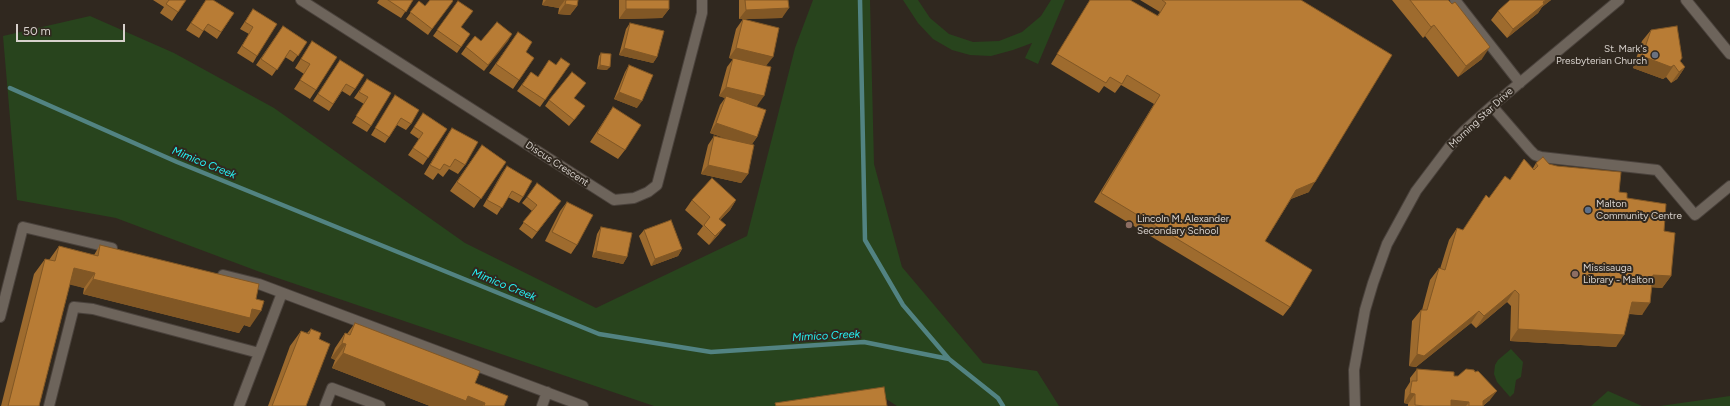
<!DOCTYPE html>
<style>
body{margin:0}
#map{position:relative;width:1730px;height:406px;overflow:hidden;background:#30281f;font-family:Figtree,sans-serif}
canvas{display:block}
.scale{position:absolute;left:16px;top:24px;width:109px;height:18px;box-sizing:border-box;border:2px solid #d7d1cc;border-top:0;padding-left:5px;font-size:12px;line-height:14px;white-space:nowrap;color:#d7d1cc;-webkit-text-stroke:3px #30281f;paint-order:stroke}
</style>
<div id="map">
<canvas width="1730" height="406"></canvas>
<div class="scale">50 m</div>
</div>
<script>
const ctx = document.querySelector('canvas').getContext('2d');
ctx.lineJoin = 'round';
function paint(path, color) { ctx.fillStyle = color; ctx.fill(path, 'evenodd'); }
const shape = rows => new Path2D(rows.map(r => 'M' + r).join(''));
function stroke(path, color, width, dash) { ctx.strokeStyle = color; ctx.lineWidth = width; ctx.lineCap = dash ? 'butt' : 'round'; ctx.setLineDash(dash || []); ctx.stroke(path); }
function write(font, color, halo, rows, align = 'center') {
  ctx.font = font + ' Figtree,sans-serif'; ctx.lineWidth = 4; ctx.setLineDash([]); ctx.textBaseline = 'middle'; ctx.strokeStyle = halo; ctx.fillStyle = color; for (const [text, x, y, turn = 0] of rows) {
    ctx.save(); ctx.translate(x, y); ctx.rotate((+turn || 0) * Math.PI / 180); ctx.textAlign = isNaN(turn) ? turn : align; if (halo) ctx.strokeText(text, 0, 0); ctx.fillText(text, 0, 0); ctx.restore();
  }
}
paint(shape([
 [813,0,870,0,874,164,902,267,983,363,1037,371,1059,406,897,406,877,393,777,406,654,406,260,272,116,218,17,200,3,36,90,16,174,53,274,108,465,243,596,308,747,236,795,48],
 [903,0,918,0,930,18,949,34,973,42,999,41,1022,32,1041,16,1051,0,1065,0,1038,64,1025,58,1032,43,1013,50,991,56,970,55,952,50,933,39,918,23],
 [1511,349,1523,362,1521,377,1516,380,1514,393,1510,397,1497,382,1494,374,1495,365,1498,360],
 [1608,391,1642,406,1591,406],
 [1730,396,1730,406,1660,406]
]), '#28441d');
stroke(shape([
 [860,0,865,240,903,305,949,359],
 [10,88,177,162,599,334,711,352,864,342,949,359,998,398,1003,406]
]), '#528382', 4.5);
const minor = shape([
 [301,0,614,200,634,198,648,192,657,185,702,13,702,0],
 [1455,0,1520,83],
 [1686,0,1730,54],
 [1492,106,1530,150,1535,155,1541,157,1657,170,1695,215,1730,186],
 [223,275,259,284,583,406],
 [0,317,23,227,112,248],
 [49,406,74,307,93,309,259,353],
 [239,406,282,293],
 [325,406,332,388,380,406],
 [542,406,547,392],
 [1355,406,1354,370,1365,310,1373,283,1387,244,1416,191,1450,146,1464,131,1492,106,1619,0]
]);
stroke(minor, '#4a423c', 12);
stroke(minor, '#6d645b', 10);
paint(shape([
 [153,0,186,0,172,21,160,13,164,7],
 [206,0,234,13,217,39,204,30,199,38,186,30],
 [379,0,413,0,401,18,377,3],
 [452,0,428,35,406,19,419,1,425,6],
 [543,0,578,0,577,6,570,15,558,14,559,8,542,5],
 [619,0,669,0,669,9,662,18,619,19],
 [739,0,788,0,782,18,739,19],
 [1090,0,1130,0,1157,16,1160,12,1140,0,1301,0,1309,192,1291,199,1265,241,1290,307,1283,316,1094,202,1154,104,1121,85,1115,93,1104,86,1099,93,1051,64],
 [1392,0,1448,0,1482,59,1458,77,1425,36,1423,38],
 [1510,0,1551,0,1542,7,1538,13,1507,38,1491,20,1498,11],
 [458,1,461,27,470,34,457,53,433,36],
 [253,9,257,56,253,63,237,53,249,34,240,29],
 [743,19,766,66,757,106,749,104,757,137,752,144,748,174,741,183,701,174,708,145,714,136,728,139,710,133,720,105,725,98,719,96,727,67,733,59,729,58,736,29],
 [630,23,657,57,653,63,619,55,626,29],
 [283,26,307,42,293,62,285,57,272,76,256,65],
 [1651,30,1680,61,1685,67,1677,79,1671,83,1666,77,1663,79,1633,68,1642,41],
 [518,32,526,52,534,58,513,89,489,73],
 [512,34,484,71,461,54,466,47],
 [312,41,316,90,310,99,294,89,304,74,295,68],
 [601,53,607,70,597,69,599,56],
 [340,60,355,89,350,96,342,91,329,111,313,101],
 [570,64,540,107,517,91,531,72,538,77,556,65],
 [629,65,637,108,614,99,625,72],
 [367,79,371,126,367,132,352,123,364,104,354,98],
 [586,83,574,98,580,113,569,126,545,106,549,100],
 [395,95,411,124,406,130,397,125,385,143,371,135],
 [613,107,625,150,618,159,590,142],
 [423,113,447,129,423,165,408,155,419,139,410,133],
 [452,128,465,165,458,174,449,169,443,177,438,173,433,180,424,174,446,137],
 [482,145,506,162,474,208,450,191],
 [1536,163,1549,164,1619,192,1627,198,1664,231,1671,276,1662,288,1652,287,1642,315,1629,314,1616,347,1510,341,1511,306,1507,302,1476,328,1471,323,1416,367,1409,366,1412,321,1421,310,1422,310,1430,280,1439,268,1440,269,1449,240,1457,228,1463,230,1489,198,1510,180,1533,168],
 [507,166,523,197,519,203,508,197,497,215,483,206,502,173],
 [527,197,556,208,532,239,519,229,532,211,522,203],
 [692,200,736,200,730,210,720,220,719,234,709,245,697,234,703,226,685,210],
 [567,202,577,245,571,254,545,241,560,211],
 [601,227,627,257,623,264,592,257,597,234],
 [644,230,682,249,678,256,651,266,639,236],
 [100,245,256,299,250,327,244,325,239,333,83,294,84,288,70,284,39,406,1,406,34,274,45,259,49,260,59,246,94,255],
 [355,323,475,383,504,406,430,406,332,368,335,360,331,358,335,348,345,333,347,334],
 [311,329,319,339,306,406,268,406,290,346,301,331,307,333],
 [1417,369,1454,376,1490,400,1483,406,1408,406,1408,404,1404,403,1405,390,1410,382,1410,378]
]), '#9e6b2e');
paint(shape([
 [546,0,565,0,559,8,542,5],
 [1546,0,1551,0,1542,7,1538,13,1507,38,1513,29],
 [565,4,577,6,570,15,558,14],
 [789,8,782,18,739,19,746,10],
 [626,9,669,9,662,18,619,19],
 [1434,25,1425,36,1423,38,1431,27],
 [512,34,508,41,484,71,488,65],
 [1490,47,1482,59,1458,77,1466,66],
 [624,48,657,57,653,63,619,55],
 [736,48,773,57,766,66,729,58],
 [1642,56,1674,65,1666,77,1663,79,1633,68],
 [600,65,610,67,607,70,597,69],
 [1685,67,1677,79,1671,83,1679,72],
 [726,87,764,96,757,106,725,98,726,96,725,98,719,96],
 [619,92,642,101,637,108,614,99],
 [716,123,757,137,750,147,710,133],
 [708,165,748,174,741,183,701,174],
 [1315,182,1309,192,1290,199,1296,190],
 [736,200,730,210,713,228,719,219],
 [726,225,719,234,709,245,715,236],
 [682,249,678,256,651,266,655,259],
 [596,251,627,257,623,264,592,257],
 [74,268,95,273,84,288,63,283],
 [1653,275,1671,276,1662,288,1645,287],
 [93,279,252,309,261,311,250,327,244,325,239,333,83,294],
 [1515,290,1507,302,1476,328,1484,316],
 [1632,302,1650,303,1642,315,1624,313],
 [1479,311,1471,323,1416,367,1409,366,1417,354],
 [1518,329,1624,335,1616,347,1510,341],
 [342,343,346,344,335,360,331,358],
 [343,353,468,396,485,403,483,406,430,406,332,368],
 [1497,391,1490,400,1482,406,1483,401],
 [1410,393,1415,394,1408,404,1404,403],
 [1451,400,1469,402,1466,406,1447,406]
]), '#815725');
const building = shape([
 [169,0,186,0,178,12,166,4,169,0],
 [206,0,213,0,234,13,221,32,208,24,203,31,191,23,206,0],
 [388,0,413,0,406,12,388,0],
 [430,0,452,0,453,1,432,29,410,12,419,1,425,6,430,0],
 [566,0,578,0,577,6,565,4,566,0],
 [626,0,669,0,669,9,626,9,626,0],
 [745,0,788,0,789,8,746,10,745,0],
 [1090,0,1130,0,1158,16,1166,3,1162,0,1301,0,1392,55,1315,182,1296,190,1265,241,1312,270,1290,307,1101,193,1160,95,1127,75,1122,84,1110,77,1106,83,1057,54,1090,0],
 [1410,0,1448,0,1452,4,1455,2,1490,47,1466,66,1434,25,1431,27,1410,0],
 [1510,0,1546,0,1543,2,1544,4,1513,29,1498,11,1510,0],
 [458,1,473,11,461,27,470,34,461,47,437,30,458,1],
 [253,9,277,24,257,56,242,46,253,27,245,22,253,9],
 [743,19,779,28,773,57,736,48,743,19],
 [497,22,512,34,488,65,466,47,475,36,481,41,497,22],
 [630,23,664,31,657,57,624,48,630,23],
 [283,26,307,42,298,56,290,50,277,70,261,59,283,26],
 [1677,26,1682,58,1680,61,1685,67,1679,72,1674,65,1671,67,1642,56,1651,30,1677,26],
 [518,32,532,42,526,52,534,58,519,80,496,64,518,32],
 [312,41,337,57,316,90,300,80,310,64,301,59,312,41],
 [601,53,611,54,610,67,600,65,601,53],
 [561,58,570,64,545,100,522,85,531,72,538,77,549,60,556,65,561,58],
 [733,58,771,67,764,96,726,87,733,58],
 [340,60,364,75,355,89,346,84,333,104,318,94,340,60],
 [629,65,653,75,642,101,619,92,629,65],
 [572,72,586,83,574,98,585,106,574,120,549,100,572,72],
 [367,79,391,93,371,126,356,116,368,97,359,92,367,79],
 [395,95,419,110,411,124,401,118,389,137,375,128,395,95],
 [726,96,766,110,757,137,716,123,726,96],
 [613,107,641,125,625,150,597,133,613,107],
 [423,113,447,129,428,158,413,148,423,133,414,127,423,113],
 [452,128,478,142,465,165,455,159,450,167,444,164,440,170,430,165,452,128],
 [714,136,754,145,748,174,708,165,714,136],
 [482,145,506,162,481,199,457,182,482,145],
 [1543,157,1549,164,1557,166,1621,172,1619,192,1627,193,1627,198,1666,204,1664,231,1675,233,1671,276,1653,275,1650,303,1632,302,1624,335,1518,329,1519,294,1515,290,1484,316,1479,311,1424,356,1417,354,1421,310,1427,310,1439,268,1445,270,1457,228,1463,230,1486,195,1489,198,1505,176,1510,180,1524,159,1534,170,1538,166,1536,163,1543,157],
 [507,166,532,181,523,197,512,191,502,208,487,200,507,166],
 [712,178,736,200,719,219,726,225,715,236,704,225,710,217,692,200,712,178],
 [537,183,561,201,537,232,523,222,537,205,527,197,537,183],
 [567,202,593,215,577,245,552,232,567,202],
 [671,220,682,249,655,259,644,230,671,220],
 [601,227,632,233,627,257,596,251,601,227],
 [100,245,259,284,256,299,264,301,261,311,252,309,250,318,93,279,95,273,74,268,39,406,8,406,45,259,55,261,59,246,98,256,100,245],
 [355,323,480,371,475,383,508,396,504,406,484,406,485,403,468,396,466,401,343,353,346,344,342,343,345,333,350,335,355,323],
 [311,329,321,333,319,339,330,344,306,406,272,406,301,331,309,334,311,329],
 [1417,369,1454,372,1454,376,1458,376,1466,369,1474,370,1475,372,1478,371,1497,391,1483,401,1483,406,1469,406,1469,402,1451,400,1451,406,1424,406,1415,405,1415,394,1410,393,1412,381,1417,381,1417,369],
 [884,387,887,406,776,406,775,403,884,387]
]);
paint(building, '#b87c35');
stroke(building, '#815725', 1);
for (const [x, y, r, color] of [
 [1655,55,4,"#6b7280"],
 [1588,210,4,"#5c6f8a"],
 [1129,225,4,"#8d6e63"],
 [1575,274,4,"#8d6e63"]
]) { const dot = new Path2D(); dot.arc(x, y, r, 0, 2 * Math.PI); ctx.fillStyle = color; ctx.fill(dot); stroke(dot, '#30281f', 1.5); }
write('10px', '#d7d1cc', '#30281f', [
 ["St. Mark's",1647,49,"right"],
 ["Presbyterian Church",1647,61,"right"],
 ["Malton",1596,204],
 ["Community Centre",1596,216],
 ["Lincoln M. Alexander",1137,219],
 ["Secondary School",1137,231],
 ["Missisauga",1583,268],
 ["Library - Malton",1583,280]
], 'left');
write('10px', '#d7d1cc', '#30281f', [
 ["Morning Star Drive",1481,118,-43],
 ["Discus Crescent",557,164,33]
]);
write('italic 11px', '#25f1f4', '#30281f', [
 ["Mimico Creek",204,163,22],
 ["Mimico Creek",504,285,22],
 ["Mimico Creek",826,336,-3]
]);
</script>
